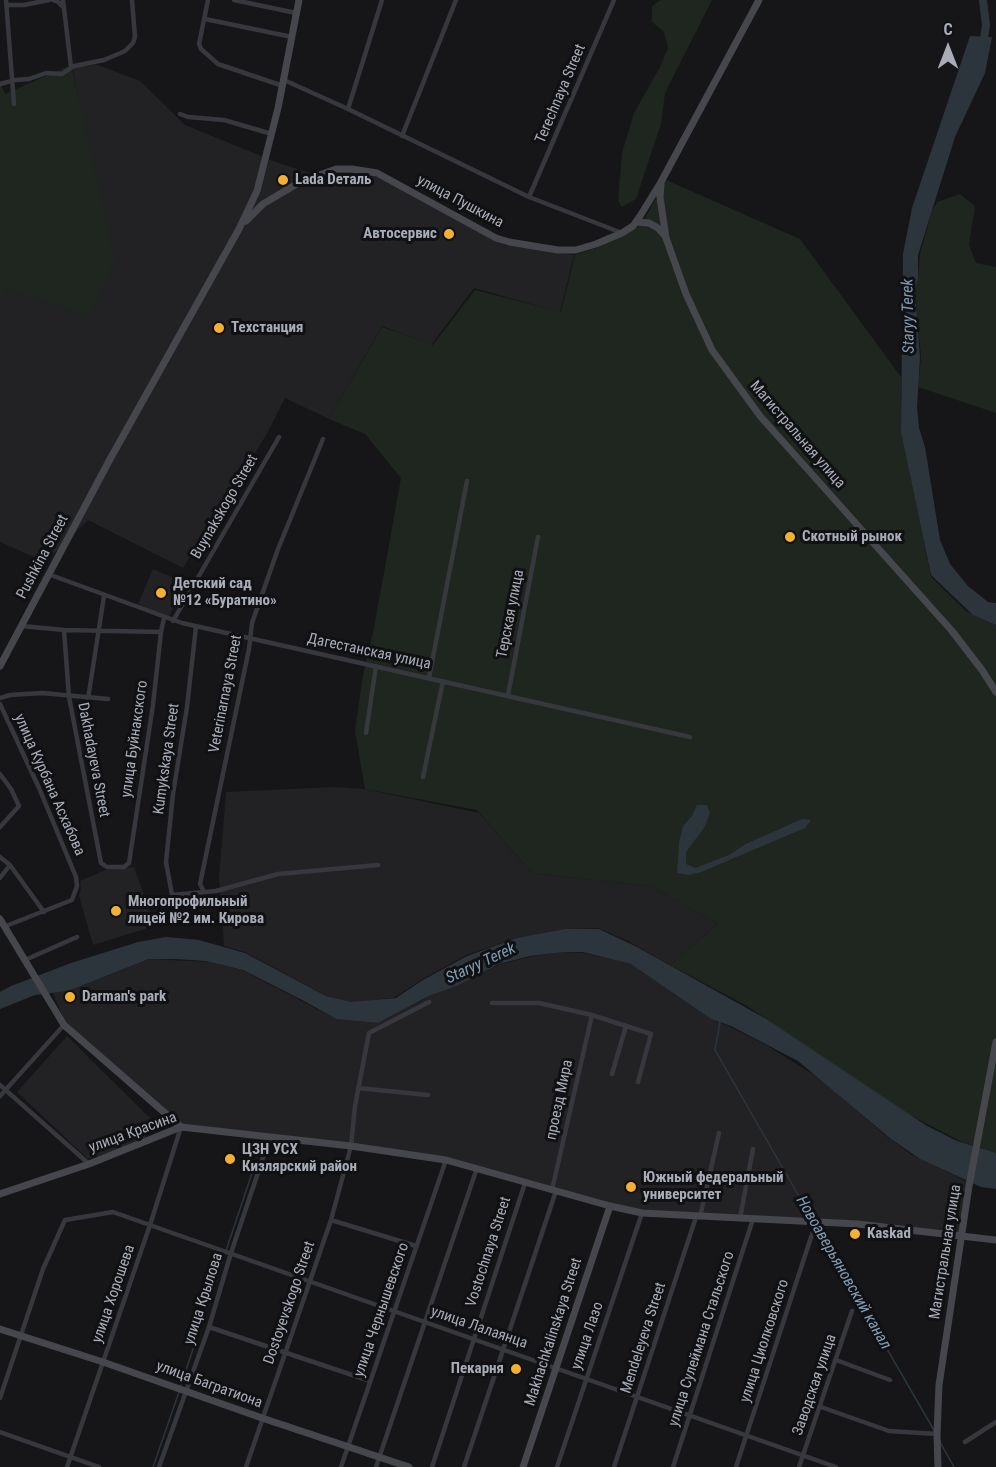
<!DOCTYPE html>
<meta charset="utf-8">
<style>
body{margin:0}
#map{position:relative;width:996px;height:1467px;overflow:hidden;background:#161618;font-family:"Roboto Condensed",sans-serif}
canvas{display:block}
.north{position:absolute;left:918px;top:18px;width:60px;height:60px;-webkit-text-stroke:4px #111113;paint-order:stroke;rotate:0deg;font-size:16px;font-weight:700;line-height:24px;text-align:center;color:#a8adb8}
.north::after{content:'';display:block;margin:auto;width:21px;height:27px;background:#a8adb8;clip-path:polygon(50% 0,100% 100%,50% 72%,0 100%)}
</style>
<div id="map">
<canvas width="996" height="1467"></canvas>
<div class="north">С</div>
</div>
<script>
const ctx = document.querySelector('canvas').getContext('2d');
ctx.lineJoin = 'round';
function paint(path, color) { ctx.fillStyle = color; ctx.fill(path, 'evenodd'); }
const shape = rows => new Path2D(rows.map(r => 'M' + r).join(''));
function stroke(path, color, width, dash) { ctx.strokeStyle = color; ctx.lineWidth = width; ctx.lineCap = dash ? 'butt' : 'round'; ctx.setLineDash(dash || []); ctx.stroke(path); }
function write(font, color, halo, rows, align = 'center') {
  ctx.font = font + ' "Roboto Condensed",sans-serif'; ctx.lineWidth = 6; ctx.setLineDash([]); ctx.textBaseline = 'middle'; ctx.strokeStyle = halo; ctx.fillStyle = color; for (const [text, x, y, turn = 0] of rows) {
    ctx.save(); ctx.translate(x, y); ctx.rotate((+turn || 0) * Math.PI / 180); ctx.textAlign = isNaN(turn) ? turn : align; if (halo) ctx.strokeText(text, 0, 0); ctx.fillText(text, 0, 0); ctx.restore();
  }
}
paint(shape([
 [98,65,140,81,185,125,281,164,320,176,345,170,388,179,434,200,504,245,574,255,560,312,474,288,431,345,382,326,329,419,285,398,268,432,183,568,88,520,45,562,0,542,0,284,108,258,72,66],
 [153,569,184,582,169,617,138,604],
 [334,787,365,789,479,813,532,873,651,886,718,924,670,965,628,941,598,928,565,929,514,939,466,955,428,976,395,997,352,1003,325,995,245,952,224,946,219,877,226,792],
 [134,867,155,926,93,945,79,896,81,888,80,881,105,870],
 [563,952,585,953,632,964,711,1019,728,1026,766,1045,822,1080,885,1135,912,1155,972,1184,963,1238,906,1234,846,1224,635,1212,451,1159,185,1127,65,1022,53,993,68,991,150,959,210,962,242,970,336,1019,378,1023,430,996,499,965,529,957],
 [67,1036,157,1125,139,1144,88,1159,17,1092]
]), '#222225');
paint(shape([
 [661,0,712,0,665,93,661,124,636,199,622,207,618,201,622,153,634,113,660,67,668,48,664,32,652,22,652,6],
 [71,65,115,260,88,316,5,288,0,300,0,83,5,94],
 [666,180,800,239,901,377,901,430,931,577,967,612,996,625,996,1155,960,1141,908,1114,747,1006,670,965,718,924,651,886,532,873,477,810,365,789,355,731,363,675,374,628,401,478,365,434,329,419,382,327,433,345,475,290,561,312,575,255,599,247,641,225],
 [960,194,975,206,969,245,976,263,996,267,996,413,918,387,921,357,915,290,918,278,920,254,932,211,937,202]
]), '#1e261f');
paint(shape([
 [970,36,992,37,985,73,955,137,918,255,918,279,915,290,920,358,917,407,919,428,925,447,940,540,950,564,968,586,988,602,996,603,996,625,973,615,931,575,901,432,903,254,912,208],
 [697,805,707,805,710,813,704,828,686,852,686,864,695,868,729,855,746,844,802,819,811,820,805,828,701,872,689,875,677,873,679,843,683,826,692,816],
 [565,929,599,929,637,947,768,1020,927,1126,957,1141,996,1153,996,1189,981,1187,920,1159,891,1139,798,1061,731,1026,711,1019,631,964,583,952,564,952,530,956,499,964,456,986,429,996,378,1023,336,1019,306,1002,243,970,206,961,175,959,149,959,68,991,35,995,0,1009,0,992,11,986,71,963,138,942,166,937,199,940,245,953,326,996,351,1002,396,998,423,980,467,956,517,938]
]), '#2c353c');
stroke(shape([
 [720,1022,715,1050,812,1219],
 [816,1226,935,1432],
 [180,1388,253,1170],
 [940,1442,954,1467],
 [153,1467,179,1392]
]), '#2c353c', 1.5);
stroke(shape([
 [983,46,986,25,983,0]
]), '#2c353c', 8);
stroke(shape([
 [6,0,14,104],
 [53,0,58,2,64,8],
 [63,0,71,67],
 [208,0,199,44,201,49,218,64,283,86],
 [234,0,296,13],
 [7,5,24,5,49,0],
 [205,19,292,37],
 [284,80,348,109,529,197,622,233],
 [0,84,15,80,29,79,46,73,62,74,74,66,104,60,125,51,133,43,135,37,132,0],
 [348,109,382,0],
 [180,114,188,117,224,120,272,134],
 [402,136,456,0],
 [529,197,614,0],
 [48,574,182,623,690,737],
 [173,621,279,437],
 [22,626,64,630,161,632],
 [196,627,187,707,173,794,166,862,172,895,216,891,278,874,378,865],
 [64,630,69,697,101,863,107,867,124,867,129,863,153,705,161,632,164,618],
 [429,678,467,481],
 [508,695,538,537],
 [0,698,10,695,42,693,108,699],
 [88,699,104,596],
 [0,704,39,788,76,877,77,886,72,900,6,926],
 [366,733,376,666],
 [0,774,11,789,19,806,0,827],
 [423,777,443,681],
 [0,857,10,865,44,912],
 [0,878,10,865],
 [204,892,200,884,249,649,252,623,278,549,323,439],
 [25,960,77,937],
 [492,1003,539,1003,592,1015,651,1034,638,1082],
 [612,1074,626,1026],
 [0,1085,89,1164],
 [358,1088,428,1095],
 [0,1096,64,1025],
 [552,1190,592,1015],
 [700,1217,719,1133],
 [740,1218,753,1149],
 [331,1220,416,1246],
 [209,1327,370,1381],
 [836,1360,890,1380],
 [0,1398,43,1269,65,1220,113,1212,836,1467],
 [821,1407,889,1431,937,1434],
 [0,1432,99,1467],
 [965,1442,996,1422],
 [67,1467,150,1225,181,1127],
 [159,1467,209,1327,231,1253,270,1137],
 [246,1467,331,1220,351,1146,355,1106,369,1033,429,1002],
 [341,1467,446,1160],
 [376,1467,477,1168],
 [432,1467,525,1183],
 [464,1467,556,1191],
 [557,1467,642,1213],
 [614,1467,696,1217],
 [673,1467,753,1219],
 [736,1467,816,1222],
 [799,1467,852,1311]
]), '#37383d', 4.5);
stroke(shape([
 [661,185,660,197,666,238,686,294,712,350,760,416,952,631,982,670,996,692],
 [246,221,263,204,300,182,336,169,352,169,377,173,496,238,509,242,558,250,576,250,596,244,622,233,633,226,640,216,661,182,759,0],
 [636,222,649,223,658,228,665,236],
 [0,666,109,461,239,229,257,191,278,108,299,0],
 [0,919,64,1025,181,1127],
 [0,1194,89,1164,181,1127,351,1146,446,1160,610,1206,642,1213,858,1224,996,1240],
 [0,1329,103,1362,262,1418,409,1467],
 [523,1467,610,1206],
 [938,1467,937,1434,939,1385,969,1186,996,1042]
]), '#45474d', 7);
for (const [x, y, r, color] of [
 [283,180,6,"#f2b134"],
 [449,234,6,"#f2b134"],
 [219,328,6,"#f2b134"],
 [790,537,6,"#f2b134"],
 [161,593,6,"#f2b134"],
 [116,911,6,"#f2b134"],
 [70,997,6,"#f2b134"],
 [230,1159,6,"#f2b134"],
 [631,1187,6,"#f2b134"],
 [855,1234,6,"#f2b134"],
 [516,1369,6,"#f2b134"]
]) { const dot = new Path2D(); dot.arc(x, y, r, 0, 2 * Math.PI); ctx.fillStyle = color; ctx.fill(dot); stroke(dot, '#111113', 2); }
write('15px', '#a8adb8', '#111113', [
 ["Terechnaya Street",561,94,-67],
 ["улица Пушкина",460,202,28],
 ["Магистральная улица",797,435,49],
 ["Buynakskogo Street",225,507,-60],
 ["Pushkina Street",43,557,-62],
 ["Терская улица",511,614,-79],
 ["Дагестанская улица",369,652,12],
 ["Veterinarnaya Street",226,694,-79],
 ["улица Буйнакского",135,739,-82],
 ["Kumykskaya Street",167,759,-82],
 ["Dakhadayeva Street",93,760,79],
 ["улица Курбана Асхабова",49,785,66],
 ["проезд Мира",560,1100,-78],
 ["улица Красина",133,1133,-20],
 ["Vostochnaya Street",489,1252,-72],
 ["Магистральная улица",946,1252,-81],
 ["улица Хорошева",114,1294,-71],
 ["улица Крылова",204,1299,-72],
 ["Dostoyevskogo Street",290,1303,-71],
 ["улица Чернышевского",382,1310,-71],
 ["улица Лалаянца",479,1328,19],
 ["Makhachkalinskaya Street",554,1332,-72],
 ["улица Лазо",588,1336,-71],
 ["Mendeleyeva Street",644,1338,-72],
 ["улица Сулеймана Стальского",702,1339,-72],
 ["улица Циолковского",765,1341,-72],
 ["улица Багратиона",209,1385,20],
 ["Заводская улица",815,1385,-71]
]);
write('bold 15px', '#a8adb8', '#111113', [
 ["Lada Dеталь",295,180],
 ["Автосервис",437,234,"right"],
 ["Техстанция",231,328],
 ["Скотный рынок",802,537],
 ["Детский сад",173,584],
 ["№12 «Буратино»",173,601],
 ["Многопрофильный",128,902],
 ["лицей №2 им. Кирова",128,919],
 ["Darman's park",82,997],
 ["ЦЗН УСХ",242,1150],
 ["Кизлярский район",242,1167],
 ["Южный федеральный",643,1178],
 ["университет",643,1195],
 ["Kaskad",867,1234],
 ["Пекарня",504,1369,"right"]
], 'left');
write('italic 16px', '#7f9bb3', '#111113', [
 ["Staryy Terek",909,316,-91],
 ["Staryy Terek",481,964,-25],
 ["Новоаверьяновский канал",843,1273,60]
]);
</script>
